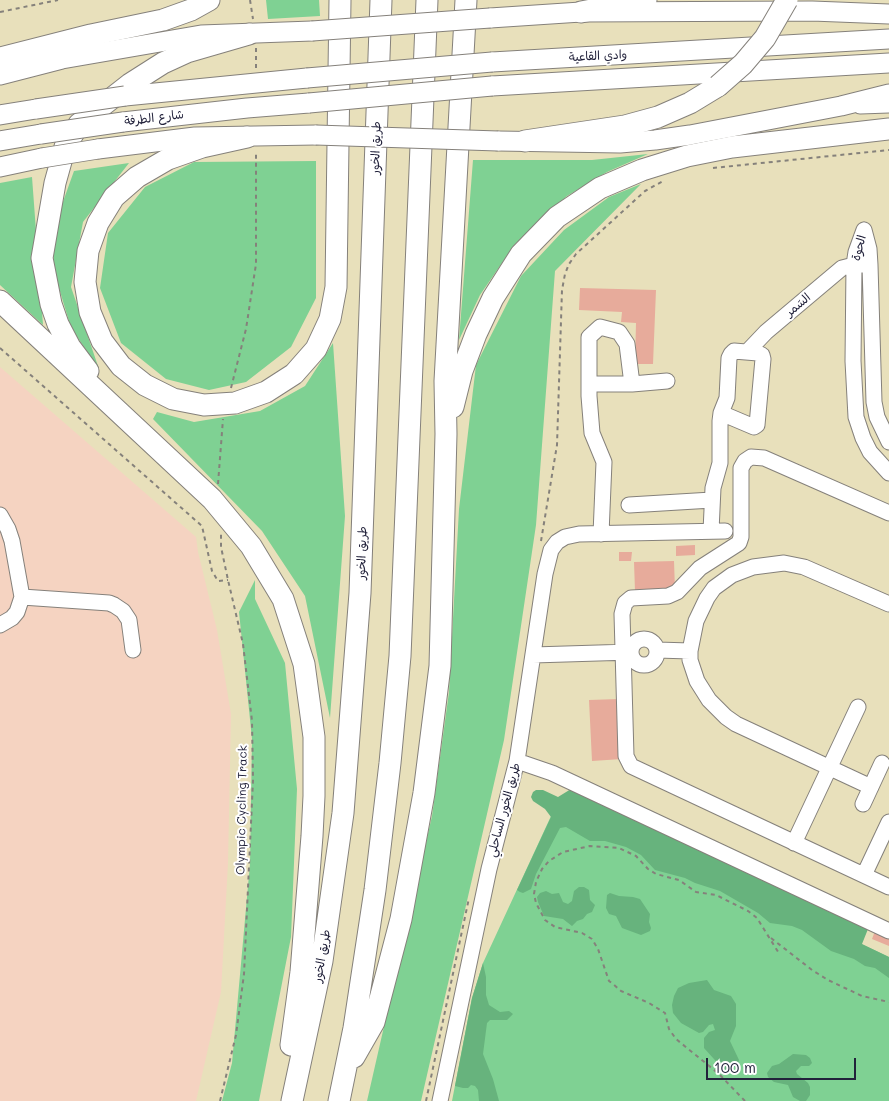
<!DOCTYPE html>
<meta charset="utf-8">
<style>
body{margin:0}
#map{position:relative;width:889px;height:1101px;overflow:hidden;background:#e8e0bb;font-family:Mali,sans-serif}
canvas{display:block}
.scale{position:absolute;left:706px;top:1058px;width:150px;height:22px;box-sizing:border-box;border:2px solid #22223b;border-top:0;padding-left:6px;font-size:15px;line-height:18px;white-space:nowrap;color:#22223b;-webkit-text-stroke:4px #fff;paint-order:stroke}
</style>
<div id="map">
<canvas width="889" height="1101"></canvas>
<div class="scale">100 m</div>
</div>
<script>
const ctx = document.querySelector('canvas').getContext('2d');
ctx.lineJoin = 'round';
function paint(path, color) { ctx.fillStyle = color; ctx.fill(path, 'evenodd'); }
const shape = rows => new Path2D(rows.map(r => 'M' + r).join(''));
function stroke(path, color, width, dash) { ctx.strokeStyle = color; ctx.lineWidth = width; ctx.lineCap = dash ? 'butt' : 'round'; ctx.setLineDash(dash || []); ctx.stroke(path); }
function write(font, color, halo, rows, align = 'center') {
  ctx.font = font + ' Mali,"Playpen Sans Arabic",sans-serif'; ctx.lineWidth = 4; ctx.setLineDash([]); ctx.textBaseline = 'middle'; ctx.strokeStyle = halo; ctx.fillStyle = color; for (const [text, x, y, turn = 0] of rows) {
    ctx.save(); ctx.translate(x, y); ctx.rotate((+turn || 0) * Math.PI / 180); ctx.textAlign = isNaN(turn) ? turn : align; if (halo) ctx.strokeText(text, 0, 0); ctx.fillText(text, 0, 0); ctx.restore();
  }
}
paint(shape([
 [0,367,196,537,198,552,217,630,231,714,228,863,221,992,196,1101,0,1101]
]), '#f5d3c1');
paint(shape([
 [266,0,319,0,320,16,268,19],
 [648,154,607,172,567,196,515,244,480,295,459,340,473,160,592,160],
 [316,161,316,298,291,347,246,382,209,390,166,379,121,343,100,288,108,233,145,187,194,162],
 [129,163,83,222,71,287,99,369,71,328,53,268,55,224,74,171],
 [32,177,43,325,0,285,0,183],
 [641,184,555,271,536,525,504,740,421,1101,367,1101,432,816,449,692,459,509,476,365,521,276,564,230,609,197],
 [333,343,345,516,330,718,305,596,262,531,153,419,157,412,194,422,260,411,305,386],
 [255,580,255,599,285,663,297,789,291,937,259,1101,222,1101,232,1063,250,864,252,739,239,612],
 [562,804,889,957,889,1101,452,1101,472,998,483,963,551,816]
]), '#7fd193');
paint(shape([
 [571,789,868,929,862,944,889,957,889,978,875,968,865,966,854,959,831,951,802,930,792,926,770,923,758,913,720,891,695,883,685,878,655,870,641,855,626,847,605,841,590,841,566,827,560,828,536,874,531,889,523,893,520,892,517,890,551,817,545,809,533,801,531,797,533,792,536,790,543,790,558,797],
 [579,887,584,887,589,890,590,900,595,905,592,912,587,914,583,919,577,921,572,926,563,919,544,916,538,902,537,897,540,893,546,891,552,894,559,893,563,902,568,904,572,901,574,891],
 [610,893,619,896,633,897,640,899,650,914,649,922,651,928,650,931,641,935,622,928,616,916,609,914,606,908,607,895],
 [483,963,486,977,486,995,489,1005,500,1012,509,1011,513,1014,507,1020,490,1020,487,1023,483,1054,493,1079,499,1101,479,1101,478,1090,475,1086,471,1085,468,1088,463,1088,455,1086,472,998],
 [707,980,714,990,731,996,736,1004,736,1026,730,1041,739,1060,737,1067,730,1066,726,1070,723,1069,704,1048,704,1038,709,1032,715,1030,713,1024,709,1025,703,1032,699,1033,681,1023,673,1013,672,1005,674,996,678,988,689,983],
 [793,1054,806,1055,810,1058,812,1063,809,1066,801,1066,796,1071,797,1074,808,1083,810,1087,810,1095,806,1101,800,1101,793,1097,788,1085,774,1082,768,1077,767,1073,772,1066,779,1064]
]), '#67b37d');
paint(shape([
 [580,288,656,290,653,364,635,364,636,323,621,322,622,312,579,310],
 [695,545,695,555,676,556,676,546],
 [619,552,632,552,631,561,619,561],
 [674,561,675,590,635,591,634,562],
 [619,699,622,759,592,761,589,700],
 [875,931,889,937,889,946,872,939]
]), '#e7ab9b');
const minor = shape([
 [860,106,889,105],
 [864,230,856,252,854,265,853,361,856,417,863,438,870,452,889,473],
 [864,230,869,249,870,265,874,402,877,417,889,442],
 [747,352,766,332,842,268,854,265,864,265],
 [589,384,632,384,627,344,619,332,600,327,589,337,589,396,592,433,604,462,601,534],
 [632,384,667,381],
 [629,505,712,500],
 [889,513,764,458,751,457,745,461,741,468,741,537,739,543,700,568,677,592,668,596,631,598,625,603,622,614,626,756,631,766,889,887],
 [0,515,8,529,12,541,22,597,17,612,12,618,0,625],
 [711,531,713,488,720,463,720,421,721,413,727,398,729,358,731,354,734,351,758,353,762,355,763,359,757,425,754,427,721,413],
 [22,597,109,603,114,605,123,611,129,620,133,650],
 '631 652a13 13 0 1 1 26 0a13 13 0 1 1-26 0Z',
 [657,650,690,651],
 [533,655,631,652],
 [517,761,552,773,889,931],
 [871,787,736,724,726,717,709,700,697,681,690,660,690,651,696,621,707,598,714,588,732,575,753,567,784,563,804,567,889,604],
 [863,804,882,763],
 [794,843,858,707],
 [864,875,889,822],
 [440,1101,489,869,517,761,545,574,551,550,557,542,565,537,579,534,725,531]
]);
const major = shape([
 [490,18,581,12,812,11,889,14],
 [492,62,889,39],
 [0,75,62,59,201,35,312,31],
 [492,86,889,63],
 [125,96,307,78],
 [0,115,36,109],
 [123,122,247,108,309,103],
 [0,141,41,134],
 [498,141,620,143,655,140,690,135,841,106,889,94],
 [98,149,195,137,316,135],
 [0,167,42,158]
]);
const highway = shape([
 [581,12,646,0],
 [0,58,91,35,163,20,191,10,209,0],
 [247,137,202,147,168,159,137,177,114,197,98,223,88,251,85,282,90,312,102,341,121,366,145,385,173,399,204,405,235,403,266,392,294,374,316,349,330,319,336,287,340,0],
 [525,141,625,126,658,117,690,103,718,86],
 [0,301,212,499,251,546,283,599,304,664,314,737,314,796,312,836,301,972,291,1045],
 [88,371,70,347,58,324,51,304,42,258,55,183,65,147,79,124,130,84,163,63,187,52,249,34],
 [453,407,462,371,476,334,493,298,521,254,557,217,600,188,642,170,687,156,732,147,889,129],
 [354,1057,374,1022,401,919,424,793,440,666,446,434,445,381,466,0],
 [292,1101,322,961,343,813,360,593,381,0],
 [339,1101,354,1028,375,890,390,763,400,656,427,0]
]);
stroke(minor, '#85817b', 17);
stroke(major, '#85817b', 21);
stroke(highway, '#85817b', 23);
stroke(shape([
 [250,0,253,19],
 [0,12,58,0],
 [256,48,256,69],
 [713,168,889,150],
 [0,348,202,526,212,571,218,581,228,580],
 [231,388,246,329,256,264,256,151],
 [218,484,223,419],
 [541,541,557,445,562,290,565,274,569,264,576,254,645,191,665,180],
 [771,938,812,970,828,980,862,996,889,1002],
 [220,1101,236,1035,244,974,253,780,252,721,243,644,228,580,221,547,221,534],
 [426,1101,469,898],
 [745,1101,719,1074,676,1039,669,1029,665,1013,649,1003,621,991,613,984,609,981,598,949,592,939,582,933,555,927,545,920,536,903,534,894,536,882,542,869,549,861,563,852,590,846,619,848,636,856,648,869,656,874,679,880,696,892,716,895,748,911,757,918,780,955]
]), '#85817b', 2, [4, 4]);
stroke(minor, '#fff', 15);
stroke(major, '#fff', 19);
stroke(highway, '#fff', 21);
const majorBridge = shape([
 [312,31,490,18],
 [307,78,492,62],
 [309,103,492,86],
 [36,109,125,96],
 [41,134,123,122],
 [316,135,498,141],
 [42,158,98,149]
]);
const highwayBridge = shape([
 [718,86,743,64,765,38,787,0]
]);
stroke(majorBridge, '#85817b', 21, []);
stroke(highwayBridge, '#85817b', 23, []);
stroke(majorBridge, '#fff', 19);
stroke(highwayBridge, '#fff', 21);
write('12px', '#22223b', '#fff', [
 ["وادي القاعية",598,56,-3],
 ["شارع الطرفة",154,118,-7],
 ["طريق الخور",376,148,-88],
 ["الحوة",859,248,-75],
 ["السَمر",798,305,-40],
 ["طريق الخور",362,553,-88],
 ["Olympic Cycling Track",242,810,-89],
 ["طريق الخور الساحلي",504,810,-75],
 ["طريق الخور",322,956,-80]
]);
</script>
